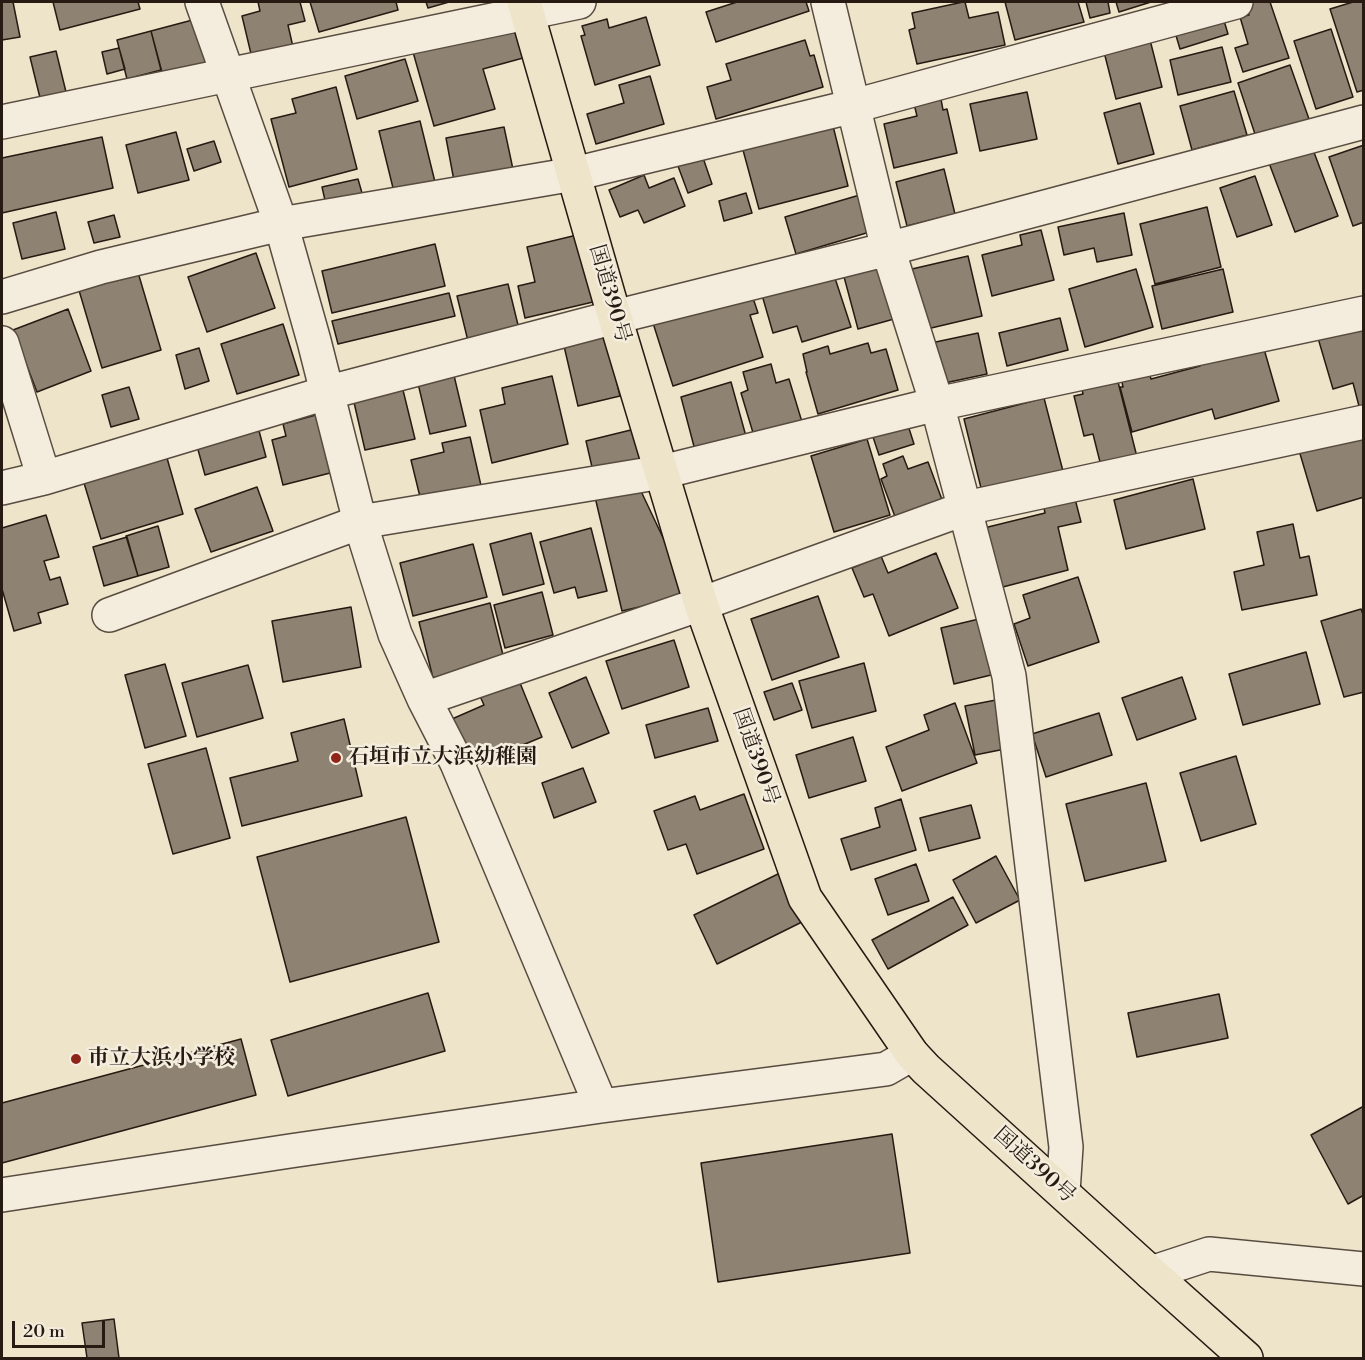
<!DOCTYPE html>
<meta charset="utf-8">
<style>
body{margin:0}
#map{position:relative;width:1365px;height:1360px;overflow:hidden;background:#eee4ca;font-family:"Libre Bodoni",serif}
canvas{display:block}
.frame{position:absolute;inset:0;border:3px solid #261a12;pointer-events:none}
.scale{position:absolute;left:12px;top:1321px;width:93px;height:27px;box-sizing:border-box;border:3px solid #261a12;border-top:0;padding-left:8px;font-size:18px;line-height:21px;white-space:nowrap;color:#261a12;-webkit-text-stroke:4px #f4eddd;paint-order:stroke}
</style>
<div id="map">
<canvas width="1365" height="1360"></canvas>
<div class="frame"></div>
<div class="scale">20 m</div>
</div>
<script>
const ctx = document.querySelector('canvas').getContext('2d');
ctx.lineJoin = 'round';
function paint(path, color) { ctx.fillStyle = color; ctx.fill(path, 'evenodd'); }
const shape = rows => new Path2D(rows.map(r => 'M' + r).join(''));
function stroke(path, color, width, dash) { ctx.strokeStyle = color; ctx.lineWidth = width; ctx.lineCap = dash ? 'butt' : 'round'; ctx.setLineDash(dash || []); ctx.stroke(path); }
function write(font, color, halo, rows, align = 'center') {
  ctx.font = font + ' "Libre Bodoni","Noto Serif JP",serif'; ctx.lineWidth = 5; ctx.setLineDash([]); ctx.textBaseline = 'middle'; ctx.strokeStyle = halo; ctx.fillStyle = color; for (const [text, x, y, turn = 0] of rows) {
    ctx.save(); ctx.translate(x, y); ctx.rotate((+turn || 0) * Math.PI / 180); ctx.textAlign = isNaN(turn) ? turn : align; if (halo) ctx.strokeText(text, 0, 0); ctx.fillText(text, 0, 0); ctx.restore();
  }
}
const building = shape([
 [2,2,13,2,20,37,2,40,2,2],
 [53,2,138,2,140,9,60,30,53,2],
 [258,2,300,2,305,21,288,25,293,47,252,58,242,16,260,11,258,2],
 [310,2,396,2,398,10,319,32,310,2],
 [426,2,449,2,428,8,426,2],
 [737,2,806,2,809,11,716,42,706,12,737,2],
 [963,2,965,2,969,18,998,12,1005,45,917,64,909,30,915,28,912,13,963,2],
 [1005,2,1078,2,1084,22,1015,40,1005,2],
 [1086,2,1108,2,1110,13,1090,18,1086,2],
 [1116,2,1151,2,1119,12,1116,2],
 [1249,2,1270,2,1289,58,1243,72,1235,48,1248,44,1240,17,1249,15,1245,3,1249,2],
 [1353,2,1364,2,1364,90,1357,92,1330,9,1353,2],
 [1220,7,1228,34,1180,49,1172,22,1220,7],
 [511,17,523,58,483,69,495,109,434,126,411,45,511,17],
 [646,17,660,65,595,85,581,36,585,35,582,26,607,19,609,28,646,17],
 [200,18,212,63,163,76,151,31,200,18],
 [1331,29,1353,97,1316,109,1294,41,1331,29],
 [151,31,161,70,127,79,117,40,151,31],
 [1149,36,1162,87,1116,99,1103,48,1149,36],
 [805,40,810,56,814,55,823,87,716,119,707,87,731,80,726,64,805,40],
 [1222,47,1231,82,1178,95,1170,60,1222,47],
 [119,48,125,69,107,74,102,52,119,48],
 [56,51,67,96,41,102,30,57,56,51],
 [405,59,418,101,357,119,345,76,405,59],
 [1290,65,1309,119,1256,137,1238,83,1290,65],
 [650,76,664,124,596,144,587,114,624,103,619,85,650,76],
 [336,87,357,169,289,187,271,119,296,113,292,99,336,87],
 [1234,91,1247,135,1192,150,1180,106,1234,91],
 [1027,92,1037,139,980,151,970,104,1027,92],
 [940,94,943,110,947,109,957,153,894,168,884,124,917,116,913,100,940,94],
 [1140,103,1154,154,1118,164,1104,113,1140,103],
 [420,121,435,182,394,192,379,131,420,121],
 [833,126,848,186,759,209,743,150,833,126],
 [504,127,514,174,455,186,446,138,504,127],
 [176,132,189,180,138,193,126,145,176,132],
 [102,137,113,188,2,213,2,158,102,137],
 [214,141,221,162,194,171,187,149,214,141],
 [1364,145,1364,222,1353,226,1329,157,1364,145],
 [1312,147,1338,216,1295,232,1269,163,1312,147],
 [700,149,712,184,688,193,675,158,700,149],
 [944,169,955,214,907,226,896,182,944,169],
 [644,175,649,188,674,178,685,206,644,223,638,210,620,217,609,190,644,175],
 [1255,176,1272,225,1237,237,1220,188,1255,176],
 [358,179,364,200,327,209,322,187,358,179],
 [746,193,752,213,724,221,719,201,746,193],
 [863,194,873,231,796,254,785,217,863,194],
 [1207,207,1221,267,1155,284,1140,224,1207,207],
 [56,212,65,249,22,259,13,223,56,212],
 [1124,213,1132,255,1097,262,1094,248,1064,255,1058,227,1124,213],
 [114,215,120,237,94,243,88,222,114,215],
 [1041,230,1054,280,992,296,982,255,1022,245,1020,235,1041,230],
 [577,235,593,302,525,318,518,286,535,282,527,247,577,235],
 [435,244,445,286,332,313,322,271,435,244],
 [256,253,275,308,207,332,188,277,256,253],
 [968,256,982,316,927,329,912,269,968,256],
 [878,263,894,319,858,329,843,273,878,263],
 [137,269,161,350,102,368,78,287,137,269],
 [1136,269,1153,327,1085,347,1069,289,1136,269],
 [1223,269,1233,312,1162,329,1152,286,1223,269],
 [833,272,851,327,802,342,797,326,773,333,762,295,833,272],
 [508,284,519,329,468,341,457,296,508,284],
 [751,292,758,313,750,315,763,357,673,386,653,323,751,292],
 [449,293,455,316,338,344,332,321,449,293],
 [68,309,91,371,37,392,13,330,68,309],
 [1060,318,1068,350,1007,366,999,333,1060,318],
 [283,324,299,375,237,394,221,344,283,324],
 [1364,325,1364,409,1360,410,1353,383,1333,389,1318,338,1364,325],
 [978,333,987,374,940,384,931,343,978,333],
 [606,336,620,396,578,406,564,346,606,336],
 [1262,342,1279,401,1215,419,1212,409,1132,432,1120,387,1123,387,1120,373,1147,365,1151,379,1200,366,1198,361,1262,342],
 [868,343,871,353,886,349,898,390,818,414,806,372,807,372,803,354,828,346,830,354,868,343],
 [199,348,209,381,185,389,176,355,199,348],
 [771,364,776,383,789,379,802,422,754,436,741,393,748,390,743,372,771,364],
 [452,367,466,426,430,434,416,375,452,367],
 [1115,370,1137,457,1101,466,1093,434,1084,436,1074,396,1083,394,1080,379,1115,370],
 [552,376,568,444,492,463,480,410,505,404,502,388,552,376],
 [731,382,747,440,696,454,681,397,731,382],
 [402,386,415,439,365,450,353,398,402,386],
 [129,387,139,419,111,427,102,395,129,387],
 [1044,398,1064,475,983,496,964,419,1044,398],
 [323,413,338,471,283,485,272,440,286,436,283,424,323,413],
 [906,419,914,444,879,455,871,431,906,419],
 [258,427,266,457,205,475,197,446,258,427],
 [1364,427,1364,497,1317,511,1298,447,1364,427],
 [639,428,649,467,595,480,586,441,639,428],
 [470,437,482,490,422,505,411,460,444,452,442,443,470,437],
 [867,439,890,515,834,532,811,456,867,439],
 [903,456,908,469,928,462,944,505,897,522,881,479,887,476,883,464,903,456],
 [167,458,183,514,101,539,84,483,167,458],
 [1193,479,1205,529,1126,549,1114,500,1193,479],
 [257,487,273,531,211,552,195,509,257,487],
 [639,487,666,544,678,541,691,595,622,611,595,497,639,487],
 [1074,495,1081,522,1058,527,1068,570,999,588,984,528,1045,513,1043,503,1074,495],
 [46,515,59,557,44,561,50,580,60,577,68,604,38,613,41,623,14,631,2,589,2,528,46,515],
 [1293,524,1300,558,1309,556,1317,595,1242,610,1234,572,1264,565,1257,532,1293,524],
 [158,526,169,567,138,576,126,536,158,526],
 [591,528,607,591,578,598,575,587,554,593,540,542,591,528],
 [531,533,544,584,503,595,490,544,531,533],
 [127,537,138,576,104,586,93,547,127,537],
 [473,544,487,597,413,616,400,563,473,544],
 [936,553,958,608,889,636,873,594,864,597,852,568,881,556,888,573,936,553],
 [1078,577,1099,642,1028,666,1014,624,1030,618,1023,595,1078,577],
 [542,592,553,635,505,648,494,605,542,592],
 [818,596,839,657,772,680,751,619,818,596],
 [490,603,504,659,433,678,419,622,490,603],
 [351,607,361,667,283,682,272,621,351,607],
 [1361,609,1364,617,1364,692,1344,697,1321,621,1361,609],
 [979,619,991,675,954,684,941,628,979,619],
 [674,640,689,687,622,709,606,661,674,640],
 [1306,652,1320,704,1243,725,1229,674,1306,652],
 [864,663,876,711,812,728,799,681,864,663],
 [165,664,186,736,145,748,125,675,165,664],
 [248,665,263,718,197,737,182,683,248,665],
 [586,677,609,733,572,748,549,693,586,677],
 [1182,677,1196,719,1137,740,1122,698,1182,677],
 [518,678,542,737,472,766,452,719,484,705,479,694,518,678],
 [792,683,802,710,774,720,764,692,792,683],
 [996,700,1005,749,975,755,965,706,996,700],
 [955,703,977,763,902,791,886,747,929,730,924,715,955,703],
 [708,708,718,741,655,758,646,725,708,708],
 [1099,713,1112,755,1046,777,1032,734,1099,713],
 [344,719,362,796,242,826,230,778,298,761,291,733,344,719],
 [853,737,866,781,809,798,796,755,853,737],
 [206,748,230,838,173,854,148,764,206,748],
 [1236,756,1256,824,1201,841,1180,773,1236,756],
 [583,768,596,802,554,818,542,783,583,768],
 [1146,783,1166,861,1085,881,1066,804,1146,783],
 [744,794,764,849,697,874,686,844,668,850,654,811,695,796,700,810,744,794],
 [901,799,916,850,851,870,841,839,880,827,875,808,901,799],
 [971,805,980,838,929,851,920,818,971,805],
 [406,817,439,942,290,982,257,857,406,817],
 [996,856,1020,900,976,923,953,880,996,856],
 [916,864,929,901,888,915,875,879,916,864],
 [780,873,804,921,717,964,694,915,780,873],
 [953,897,968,925,888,969,872,940,953,897],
 [428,993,445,1051,288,1096,271,1040,428,993],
 [1219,994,1228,1038,1137,1057,1128,1013,1219,994],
 [241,1039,256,1095,2,1163,2,1103,241,1039],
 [1364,1106,1364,1195,1348,1204,1311,1135,1364,1106],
 [892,1134,910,1253,718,1282,701,1163,892,1134],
 [114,1319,119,1358,87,1358,82,1323,114,1319]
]);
paint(building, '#8e8372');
stroke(building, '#261a12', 1.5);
const street = shape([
 [202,2,281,224,314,341,360,522,395,634,424,699,457,763,601,1106],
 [828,2,888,249,937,404,1009,676,1066,1147,1063,1192],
 [2,122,579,2],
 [2,297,101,267,281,224,574,174,854,106,1236,2],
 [2,343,44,478],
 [2,488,44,478,326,393,615,317,888,249,1364,122],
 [109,615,360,522,662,472,937,404,1364,313],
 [424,699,701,604,966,508,1364,422],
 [2,1195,290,1151,601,1106,886,1069,912,1054],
 [1151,1273,1209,1254,1364,1269]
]);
const highway = shape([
 [524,2,610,301,701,604,805,898,912,1054,926,1069,1151,1273,1246,1358]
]);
stroke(street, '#584c40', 36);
stroke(highway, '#261a12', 36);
stroke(street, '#f4eddd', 33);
stroke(highway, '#eee4ca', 33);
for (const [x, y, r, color] of [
 [336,758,6,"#8f2418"],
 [76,1059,6,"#8f2418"]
]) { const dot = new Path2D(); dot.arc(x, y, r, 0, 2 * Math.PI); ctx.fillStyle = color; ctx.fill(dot); stroke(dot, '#f4eddd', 2); }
write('21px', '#261a12', '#f4eddd', [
 ["国道390号",609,294,74],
 ["国道390号",755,757,71],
 ["国道390号",1034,1166,42]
]);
write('bold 21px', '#261a12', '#f4eddd', [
 ["石垣市立大浜幼稚園",348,758],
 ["市立大浜小学校",88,1059]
], 'left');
</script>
